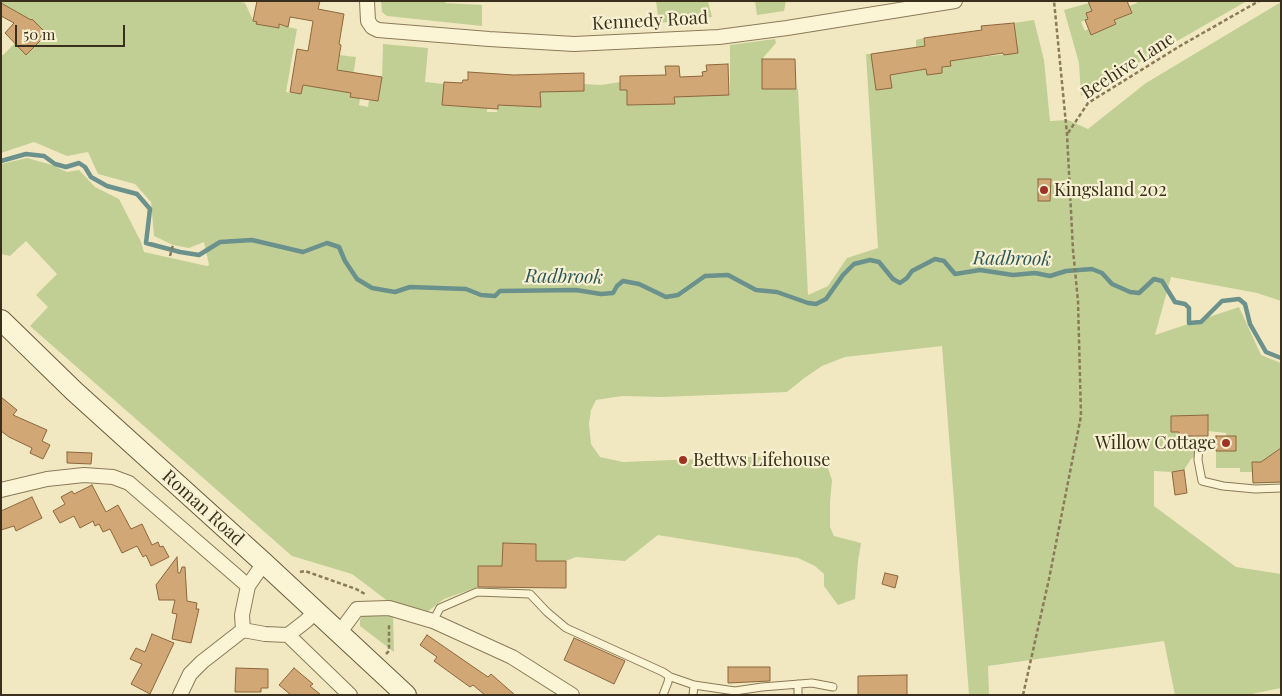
<!DOCTYPE html>
<style>
body{margin:0}
#map{position:relative;width:1282px;height:696px;overflow:hidden;background:#f1e8c1;font-family:"Playfair Display",serif}
canvas{display:block}
.frame{position:absolute;inset:0;border:2px solid #3a2f1d;pointer-events:none}
.scale{position:absolute;left:15px;top:25px;width:110px;height:22px;box-sizing:border-box;border:2px solid #3a2f1d;border-top:0;padding-left:6px;font-size:15px;line-height:18px;white-space:nowrap;color:#3a2f1d;-webkit-text-stroke:4px #f7f1d2;paint-order:stroke}
</style>
<div id="map">
<canvas width="1282" height="696"></canvas>
<div class="frame"></div>
<div class="scale">50 m</div>
</div>
<script>
const ctx = document.querySelector('canvas').getContext('2d');
ctx.lineJoin = 'round';
function paint(path, color) { ctx.fillStyle = color; ctx.fill(path, 'evenodd'); }
const shape = rows => new Path2D(rows.map(r => 'M' + r).join(''));
function stroke(path, color, width, dash) { ctx.strokeStyle = color; ctx.lineWidth = width; ctx.lineCap = dash ? 'butt' : 'round'; ctx.setLineDash(dash || []); ctx.stroke(path); }
function write(font, color, halo, rows, align = 'center') {
  ctx.font = font + ' "Playfair Display",serif'; ctx.lineWidth = 4.5; ctx.setLineDash([]); ctx.textBaseline = 'middle'; ctx.strokeStyle = halo; ctx.fillStyle = color; for (const [text, x, y, turn = 0] of rows) {
    ctx.save(); ctx.translate(x, y); ctx.rotate((+turn || 0) * Math.PI / 180); ctx.textAlign = isNaN(turn) ? turn : align; if (halo) ctx.strokeText(text, 0, 0); ctx.fillText(text, 0, 0); ctx.restore();
  }
}
paint(shape([
 [1,1,236,1,245,3,253,20,257,22,257,24,278,28,279,25,297,29,286,92,301,94,303,85,334,90,340,55,347,56,356,57,350,96,360,98,359,105,368,107,369,100,378,101,382,77,383,44,428,48,425,82,444,84,442,105,466,107,467,96,488,91,487,112,497,112,498,105,540,107,540,85,584,84,601,85,620,82,620,90,627,90,628,105,654,105,666,84,686,96,730,94,730,45,775,39,776,43,762,59,762,89,798,89,808,295,828,286,847,258,878,248,866,54,871,54,876,90,892,88,889,71,898,74,916,71,913,48,916,47,916,40,924,38,926,54,924,55,927,75,942,73,941,67,951,66,947,42,963,39,962,32,967,32,971,58,1018,53,1014,23,1034,20,1044,60,1050,121,1068,120,1088,129,1146,83,1281,2,1281,301,1257,293,1171,277,1155,335,1239,307,1261,355,1281,363,1281,448,1272,454,1281,466,1252,462,1252,472,1240,472,1240,468,1216,468,1216,451,1236,451,1236,436,1226,436,1226,433,1208,431,1208,415,1171,416,1179,436,1194,436,1194,457,1191,459,1184,470,1172,472,1154,471,1154,506,1236,567,1281,574,1281,688,1247,695,1175,695,1164,641,988,666,989,695,969,695,942,346,845,357,822,366,803,379,787,392,662,397,622,396,596,400,591,410,589,424,591,444,600,457,623,462,823,454,832,480,830,502,830,527,834,536,861,543,858,561,855,599,838,605,824,586,824,574,815,566,798,558,658,535,625,561,576,557,566,561,536,561,536,544,503,543,502,566,478,566,478,587,444,599,423,615,389,602,352,574,292,556,30,326,48,307,36,295,57,274,26,241,10,256,1,254,1,164,27,158,52,165,67,172,79,170,95,187,119,199,141,242,144,252,207,266,209,265,204,242,189,248,173,245,154,236,151,202,135,184,98,174,88,152,67,156,34,142,1,153,1,55,3,55,15,43,42,39,32,19,26,24,14,11,1,3],
 [381,1,445,1,445,3,482,5,482,26,387,16,382,12],
 [656,1,708,1,712,17,659,23],
 [755,1,786,1,784,11,757,15],
 [1136,1,1247,1,1081,96,1079,63,1064,10,1089,3,1092,11,1086,13,1088,19,1081,22,1085,31,1088,29,1091,35,1116,23,1114,20,1132,13,1129,6,1137,3],
 [364,613,393,614,394,652,360,626,360,620]
]), '#c1cf95');
stroke(shape([
 [1,161,26,154,44,156,55,164,66,167,79,163,85,167,91,177,107,186,137,194,150,209,146,243,180,252,199,255,220,242,252,240,303,252,327,243,339,247,345,261,357,279,372,288,395,292,410,287,466,289,481,295,495,296,500,291,576,290,601,294,613,293,617,286,623,281,639,284,666,297,678,295,705,276,728,275,756,290,777,292,808,303,816,304,826,299,843,275,854,264,870,260,879,262,893,279,900,283,907,278,912,271,935,259,944,261,955,274,980,270,1013,275,1035,273,1050,276,1066,271,1092,269,1102,273,1112,284,1130,292,1139,293,1154,279,1162,281,1175,302,1185,304,1189,308,1189,323,1201,322,1222,301,1239,299,1245,304,1250,324,1266,352,1281,358]
]), '#6b918d', 4.5);
const building = shape([
 [257,1,320,1,318,9,344,14,339,44,341,45,337,70,382,77,378,101,350,97,351,93,303,85,301,94,290,92,297,49,308,51,313,21,290,17,288,27,279,24,279,28,256,24,257,22,253,21,257,1],
 [1088,1,1127,1,1132,13,1114,20,1116,24,1091,35,1085,20,1088,19,1086,13,1092,11,1088,1],
 [1,3,31,20,32,19,45,32,40,37,42,39,26,55,5,33,14,23,1,16,1,3],
 [1014,23,1018,53,1004,55,1003,53,950,61,951,66,942,67,942,73,927,75,926,69,890,75,892,88,876,90,871,54,925,46,924,38,982,30,981,26,1014,23],
 [762,59,795,59,796,89,762,89,762,59],
 [728,64,729,95,674,97,675,104,627,105,627,90,620,90,620,76,666,75,665,66,679,66,680,77,703,76,702,72,707,71,706,65,728,64],
 [468,72,514,75,584,73,584,91,540,92,541,107,498,105,498,109,442,105,444,82,462,83,463,80,468,80,468,72],
 [1038,179,1051,179,1050,201,1038,201,1038,179],
 [1,397,17,410,13,415,47,430,42,441,50,445,43,459,30,453,32,448,9,437,1,431,1,397],
 [1208,415,1208,436,1179,436,1179,432,1171,432,1171,416,1208,415],
 [1216,436,1236,436,1236,451,1216,451,1216,436],
 [1281,448,1281,482,1253,483,1252,462,1261,462,1281,448],
 [67,452,92,453,91,464,67,463,67,452],
 [1184,470,1187,493,1175,495,1172,472,1184,470],
 [92,485,106,512,118,505,131,529,142,524,152,545,158,542,160,547,163,546,169,557,151,566,146,555,143,557,137,546,122,553,110,529,103,532,99,524,95,526,93,521,80,528,74,516,60,523,53,511,65,504,61,497,72,491,74,494,92,485],
 [32,497,42,518,16,531,14,526,1,530,1,511,32,497],
 [503,543,536,544,536,561,566,561,566,588,478,587,478,566,502,566,503,543],
 [177,557,178,573,180,573,182,567,185,567,187,601,197,603,196,609,199,609,191,643,172,639,177,614,172,613,175,600,159,600,156,585,177,557],
 [885,573,898,576,895,588,882,584,885,573],
 [152,634,174,643,150,694,131,684,142,664,130,659,136,648,145,652,152,634],
 [427,635,488,677,491,674,515,695,485,695,473,685,470,687,434,661,437,657,420,645,427,635],
 [574,638,625,661,614,684,564,660,574,638],
 [728,667,770,667,770,681,728,683,728,667],
 [236,668,268,669,268,688,261,688,261,692,235,692,236,668],
 [294,668,313,684,310,686,321,695,291,695,279,685,294,668],
 [907,675,907,695,858,695,858,676,907,675]
]);
paint(building, '#d1a775');
stroke(building, '#8c663c', 1);
const lane = shape([
 [1199,444,1198,460,1202,481,1223,486,1255,489,1281,488],
 [433,621,440,608,477,592,530,594,547,612,566,628,663,672,669,676,668,682,663,695],
 [668,676,694,685,735,691,762,687,812,683,833,687],
 [693,695,694,685],
 [798,695,798,684]
]);
const street = shape([
 [367,1,368,21,372,27,378,30,489,39,574,44,719,37,787,28,955,1],
 [1,490,47,479,84,475,113,477,129,483,248,586],
 [243,630,265,634,288,635,306,621,316,611],
 [243,630,242,615,248,586,264,563],
 [340,632,357,609,389,608,433,621,512,657,572,695],
 [288,635,350,695],
 [180,695,190,674,202,662,243,630]
]);
const secondary = shape([
 [1,320,74,391,264,563,406,695]
]);
stroke(lane, '#8b7a58', 9);
stroke(street, '#8b7a58', 16);
stroke(secondary, '#6d5a3b', 22);
stroke(shape([
 [1068,133,1088,103,1180,46,1259,1],
 [170,256,173,245],
 [300,572,305,571,356,589,365,594],
 [386,654,389,651,389,623],
 [1023,695,1049,579,1081,416,1078,301,1073,250,1067,134,1054,1]
]), '#8b7a58', 2.5, [4, 2.5]);
stroke(lane, '#fbf4d5', 7);
stroke(street, '#fbf4d5', 14);
stroke(secondary, '#fbf4d5', 20);
for (const [x, y, r, color] of [
 [1044,190,5,"#9e3324"],
 [1226,443,5,"#9e3324"],
 [683,460,5,"#9e3324"]
]) { const dot = new Path2D(); dot.arc(x, y, r, 0, 2 * Math.PI); ctx.fillStyle = color; ctx.fill(dot); stroke(dot, '#f7f1d2', 2); }
write('18px', '#3a2f1d', '#f7f1d2', [
 ["Kennedy Road",650,21,-3],
 ["Beehive Lane",1128,66,-33],
 ["Roman Road",203,508,42]
]);
write('18px', '#3a2f1d', '#f7f1d2', [
 ["Kingsland 202",1054,190],
 ["Willow Cottage",1216,443,"right"],
 ["Bettws Lifehouse",693,460]
], 'left');
write('italic 19px', '#2b585b', '#f7f1d2', [
 ["Radbrook",1012,259,1],
 ["Radbrook",564,277,1]
]);
</script>
